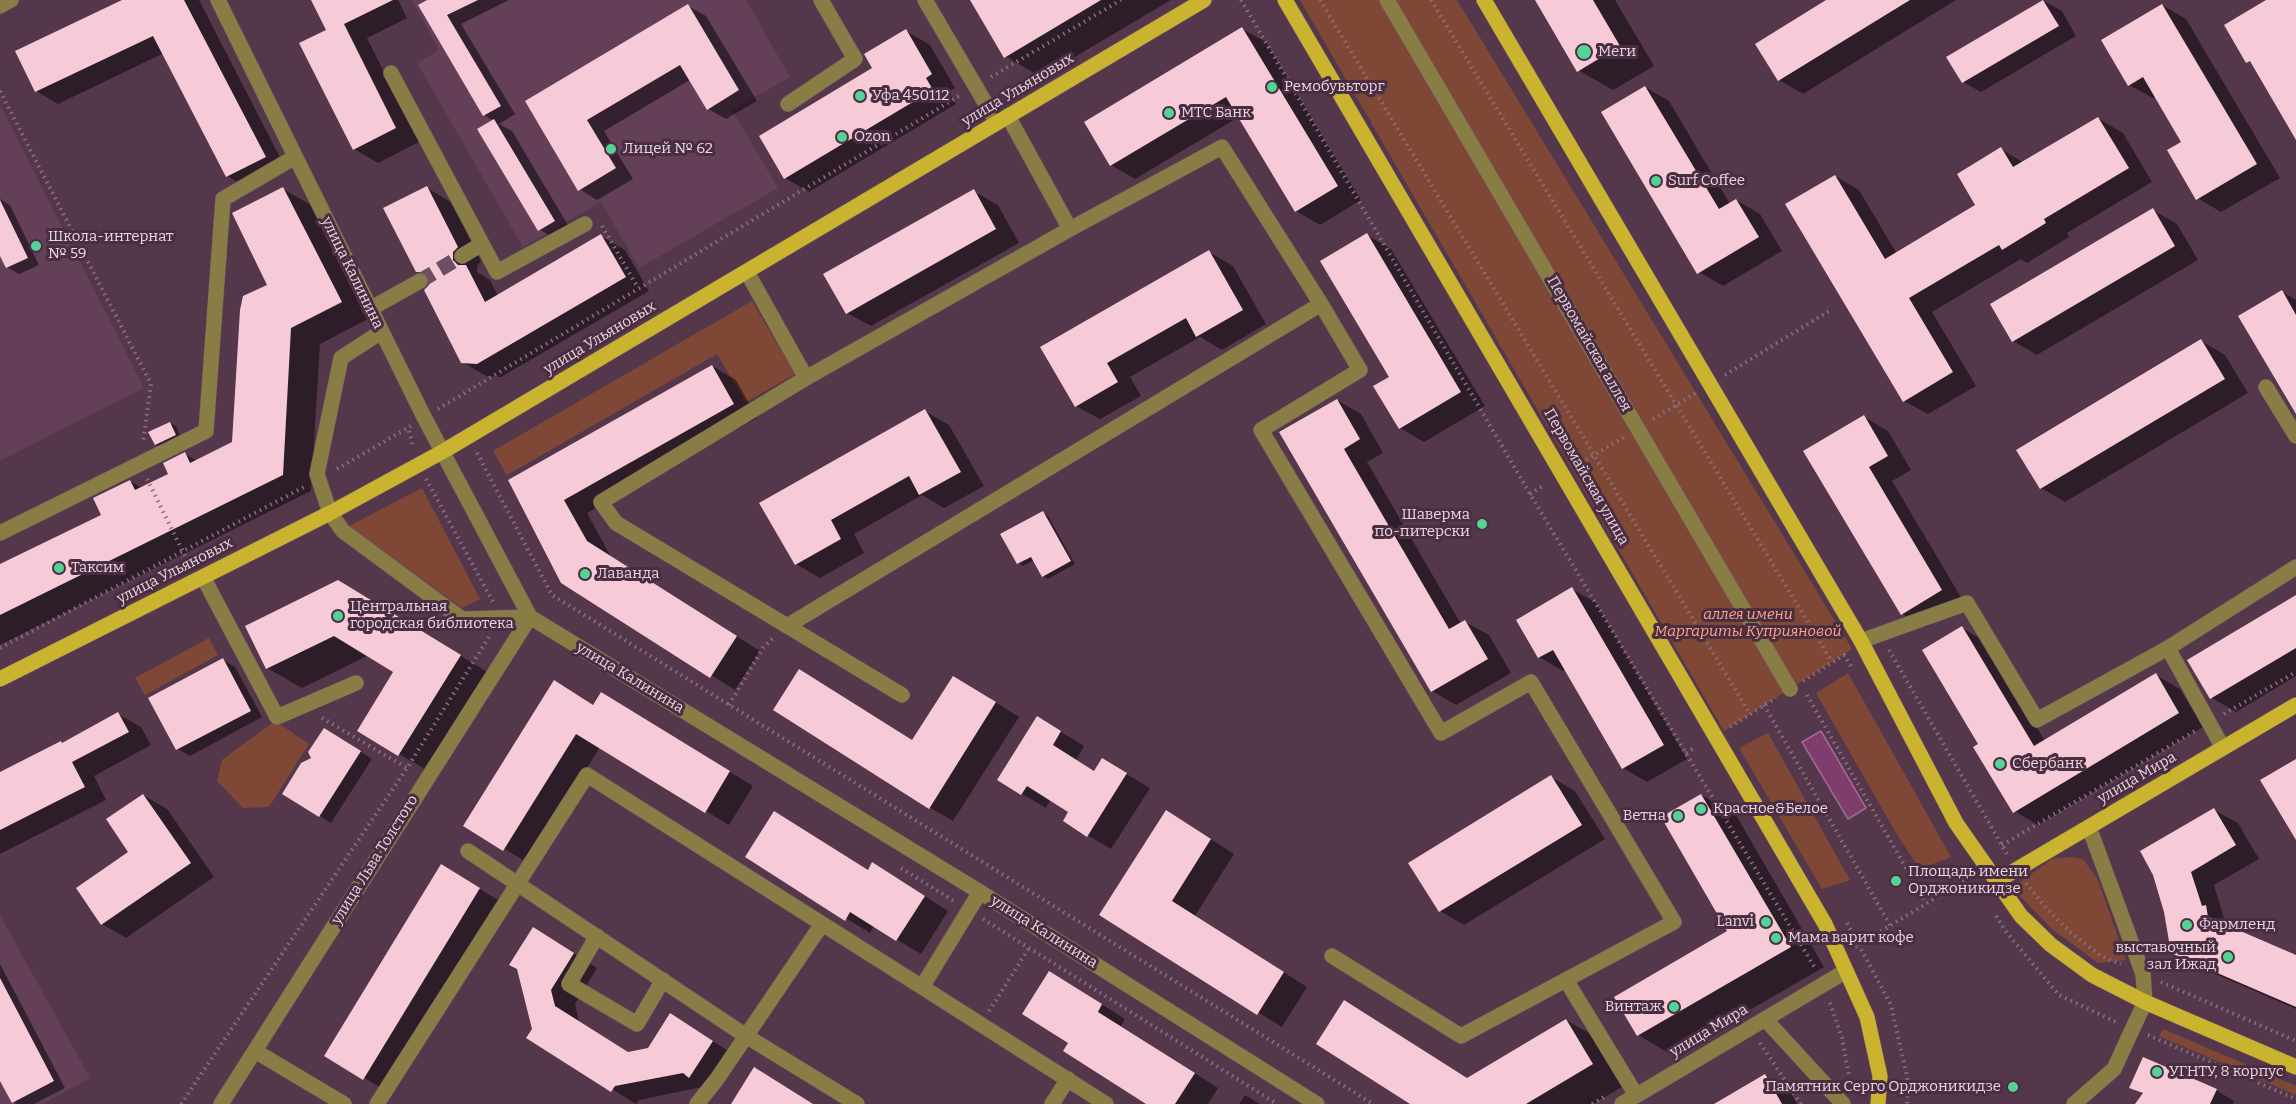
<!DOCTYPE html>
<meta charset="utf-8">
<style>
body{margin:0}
canvas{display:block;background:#55374b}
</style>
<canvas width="2296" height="1104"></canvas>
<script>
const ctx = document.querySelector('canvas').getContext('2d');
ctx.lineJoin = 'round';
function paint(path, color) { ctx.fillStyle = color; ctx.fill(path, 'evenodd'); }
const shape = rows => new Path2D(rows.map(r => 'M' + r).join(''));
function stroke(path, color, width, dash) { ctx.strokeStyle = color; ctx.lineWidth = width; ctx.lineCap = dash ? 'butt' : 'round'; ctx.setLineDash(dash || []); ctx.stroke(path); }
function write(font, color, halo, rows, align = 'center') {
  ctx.font = font + ' Bitter,serif'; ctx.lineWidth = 6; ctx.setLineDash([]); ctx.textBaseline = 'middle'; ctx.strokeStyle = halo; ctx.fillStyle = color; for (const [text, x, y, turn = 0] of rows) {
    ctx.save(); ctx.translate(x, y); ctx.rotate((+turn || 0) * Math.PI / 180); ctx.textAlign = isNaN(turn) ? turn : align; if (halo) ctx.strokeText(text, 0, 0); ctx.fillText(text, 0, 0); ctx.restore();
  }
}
paint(shape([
 [412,0,746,0,790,77,732,110,778,188,639,268,601,202,523,247,417,63,439,50],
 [0,104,144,388,0,461],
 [0,915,90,1078,42,1104,0,1104]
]), '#633f58');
paint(shape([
 [1300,0,1457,0,1852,649,1724,731],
 [752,301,795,374,746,402,717,354,507,475,493,451],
 [422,488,480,599,462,608,349,526],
 [209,638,218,655,145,695,135,678],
 [1848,673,1951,857,1920,869,1899,838,1816,693],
 [275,721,309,744,269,807,243,808,217,781,222,760],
 [1768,733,1850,880,1822,889,1739,748],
 [2071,857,2083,859,2098,880,2126,960,2098,963,2052,929,2012,888,2052,859],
 [2163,1029,2296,1086,2296,1095,2159,1036]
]), '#7f4836');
const water = shape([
 [1821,731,1866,808,1848,819,1802,742,1821,731]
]);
paint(water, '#7f3d6d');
stroke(water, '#9f6b90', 1.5);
paint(shape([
 [125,0,199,0,286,169,249,188,227,176,164,53,58,104,36,91],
 [313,0,398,0,407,18,367,38,419,142,378,163,354,149,328,31],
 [427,0,509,0,461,24,515,114,499,124,512,131,572,232,558,240,540,230,494,121,484,115,420,6],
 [972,0,1171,0,1041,77,1005,56],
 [1536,0,1615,0,1654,66,1613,90,1578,70],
 [1829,0,1956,0,1803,94,1779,80],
 [2044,1,2062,11,2076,36,1981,92,1963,82,1948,57],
 [2162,5,2186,19,2280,178,2221,212,2197,198,2183,142,2156,97,2153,98,2129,85],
 [688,6,706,16,757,101,726,119,708,109,690,80,604,131,633,179,597,200,579,189,527,102],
 [1242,29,1266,42,1361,200,1320,225,1296,211,1239,117,1135,179,1111,165],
 [906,31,930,45,955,88,949,92,956,104,809,192,785,178],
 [1645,87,1669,101,1730,204,1736,200,1760,214,1782,251,1723,286,1699,272],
 [2099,119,2123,133,2152,182,2067,233,2069,237,2027,263,2021,259,1932,312,1976,386,1928,414,1904,401,1835,176,1859,190,1897,254,1977,206,2001,149,2024,163],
 [427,188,451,202,481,261,477,266,477,272,490,280,498,296,601,236,625,250,649,291,501,377,486,376,462,362,430,286,430,279,417,271],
 [283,189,311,205,370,318,320,344,311,491,0,645,0,566,103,515,130,481,142,488,170,474,185,454,197,461,234,443,269,285],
 [973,191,998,205,1019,243,871,326,847,313],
 [0,199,10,205,39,265,19,274,7,267,0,252],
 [2153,210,2177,224,2198,260,2037,355,2013,341],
 [1367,235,1391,249,1485,406,1424,442,1400,428,1375,387,1391,377],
 [1209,252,1233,266,1266,324,1222,350,1200,337,1130,377,1141,396,1100,419,1076,406,1042,347],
 [2282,292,2296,300,2296,411],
 [2201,341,2225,355,2248,393,2065,502,2041,488,2018,450],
 [712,366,736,380,757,418,587,513,611,557,760,651,735,690,562,582,510,480],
 [1337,400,1361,414,1383,453,1367,462,1461,624,1465,622,1489,635,1511,673,1456,705,1432,691,1281,433],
 [925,411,949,425,984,486,944,508,922,495,854,534,864,553,820,578,796,564,761,503],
 [1864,417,1888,431,1911,470,1892,481,1965,604,1926,627,1902,614,1806,452],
 [170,423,176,426,181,438,161,448,156,444],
 [1043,513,1048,516,1075,564,1048,579,1043,576,1034,560,1023,566,1018,563],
 [1572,589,1596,603,1687,759,1647,782,1623,768,1566,669,1563,671,1539,657],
 [2296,597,2296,676,2236,712,2212,698],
 [373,602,494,676,433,774,359,730,395,671,369,655,302,688,267,668,247,627],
 [1962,628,1986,642,2045,741,2156,675,2180,689,2203,727,2038,825,2014,811,1980,744],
 [223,660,235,667,262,717,190,756,178,749,150,698],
 [978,691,1019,717,953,821,929,807,913,742],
 [594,706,625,708,753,786,729,825,600,747,528,863,465,825],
 [118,714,141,727,151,745,94,776,106,800,0,854,0,773,63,744],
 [1038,718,1084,746,1076,760,1095,772,1103,760,1150,788,1111,849,1087,835,1070,812,1051,799,1046,808,1022,794],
 [336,736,372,759,331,823,320,816,313,759],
 [1551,777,1575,791,1605,839,1464,925,1440,911],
 [143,795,167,809,214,877,126,938,102,924,78,889,130,852],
 [1701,795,1736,815,1824,967,1672,1055,1638,1035,1729,932],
 [2214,810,2238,823,2259,859,2214,885,2224,918,2229,920,2231,928,2296,957,2296,1009,2197,966,2172,952,2166,911],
 [1190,826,1234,854,1195,916,1307,987,1282,1027,1101,915],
 [747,857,869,871,897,878,948,911,921,954,874,926,870,933],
 [465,880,503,903,388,1092,326,1055],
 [557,943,597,968,575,1004,579,1022,629,1053,649,1049,694,1029,736,1056,707,1086,639,1100,636,1104,528,1037,533,1029],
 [0,964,65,1088,34,1104,17,1104,13,1102,0,1077],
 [1073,986,1125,1019,1121,1026,1218,1088,1208,1104,1149,1104,1070,1043],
 [1344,1002,1469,1079,1566,1020,1601,1040,1627,1084,1593,1104,1413,1104],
 [1765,1076,1789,1090,1797,1104,1717,1104],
 [2131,1087,2216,1090,2234,1101,2233,1104,2136,1104,2144,1094],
 [1245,1095,1260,1104,1239,1104]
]), '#0007');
paint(shape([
 [122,0,184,0,266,157,226,177,153,36,35,92,15,51],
 [311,0,393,0,344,24,396,128,353,150,299,43,326,30],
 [427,0,478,0,447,15,501,106,483,116,418,5],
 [970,0,1101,0,1004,58],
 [1535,0,1593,0,1620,46,1577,72],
 [1826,0,1910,0,1778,81,1755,44],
 [2043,0,2059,26,1962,83,1946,57],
 [2266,0,2296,0,2296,140,2250,61,2246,63,2224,25],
 [688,4,739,90,707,110,680,65,587,120,616,168,578,191,525,101],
 [2162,4,2257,164,2196,200,2167,150,2181,142,2143,77,2128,86,2101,40],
 [1242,27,1338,186,1295,212,1226,97,1110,166,1084,122],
 [906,29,932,74,926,78,933,90,784,179,759,136,872,68,864,54],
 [1645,86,1719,209,1736,199,1759,237,1697,274,1601,112],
 [2098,117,2129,168,2044,219,2046,223,2002,250,1999,245,1909,298,1953,372,1903,402,1785,204,1835,175,1885,259,1975,205,1957,174,2001,147,2013,167],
 [494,119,555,221,538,231,477,129],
 [427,186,458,247,453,252,453,260,458,265,466,265,485,302,601,234,626,277,477,364,461,363,424,290,429,285,429,277,424,272,416,272,383,208],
 [283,187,342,302,291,328,283,475,0,615,0,564,101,515,93,498,130,480,135,490,168,474,163,463,185,452,190,463,232,442,240,310,243,296,267,285,232,213],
 [974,189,996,229,846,314,823,274],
 [0,200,28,258,6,268,0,256],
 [2153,208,2175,246,2012,342,1990,304],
 [1367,233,1461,392,1399,429,1373,386,1389,377,1320,261],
 [1209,250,1243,310,1196,337,1186,318,1107,363,1118,382,1075,407,1040,347],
 [2282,290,2296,315,2296,414,2238,316],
 [2201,339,2225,379,2040,489,2016,450],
 [712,365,734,404,564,500,587,541,737,636,710,678,561,583,508,480],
 [1337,399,1360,439,1344,449,1449,629,1465,620,1488,659,1431,692,1279,432],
 [925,409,961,472,919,495,909,476,831,520,841,539,795,565,759,503],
 [1864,415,1888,456,1869,467,1942,590,1901,615,1803,451],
 [170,422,176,435,155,445,148,432],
 [1043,511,1071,561,1042,577,1031,557,1017,564,1000,534],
 [338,580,461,655,398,756,357,731,393,672,334,636,266,669,245,626],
 [1572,587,1664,745,1622,769,1553,650,1538,658,1516,620],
 [2296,595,2296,648,2210,699,2187,660],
 [1962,626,2034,746,2156,673,2179,713,2013,813,1973,747,1978,744,1922,650],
 [223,658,251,711,176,750,148,698],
 [799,669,912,740,953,676,996,702,929,809,773,710],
 [554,680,593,705,601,692,730,771,705,813,576,734,503,851,463,826],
 [118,712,129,732,72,762,85,787,0,830,0,772,61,741,62,743],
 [1037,716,1061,731,1053,745,1094,771,1102,758,1127,773,1087,837,1063,821,1068,812,1027,786,1021,795,997,780],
 [324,728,361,751,319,817,282,794,301,763,311,758,308,752],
 [2296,759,2296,840,2260,780],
 [1551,775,1582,825,1439,912,1408,863],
 [143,794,191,863,101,925,76,888,128,852,106,819],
 [1701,794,1791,947,1637,1036,1614,997,1727,931,1661,817],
 [2214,808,2236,845,2191,872,2202,906,2206,905,2208,917,2296,955,2296,1007,2171,953,2164,912,2153,875,2140,851],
 [1166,810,1211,839,1172,901,1284,972,1257,1015,1099,915],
 [774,811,868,870,872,862,925,896,896,941,850,912,845,921,745,857],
 [441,864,480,888,363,1080,324,1056],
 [533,927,574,953,551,990,555,1006,628,1052,648,1048,670,1013,713,1041,689,1078,683,1073,615,1086,611,1092,526,1038,532,1029,517,969,509,965],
 [1049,971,1102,1004,1098,1012,1195,1073,1175,1104,1146,1104,1063,1051,1068,1043,1022,1014],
 [0,978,54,1081,12,1103,0,1081],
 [1344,1000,1467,1078,1566,1019,1593,1064,1526,1104,1410,1104,1316,1044],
 [2143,1057,2217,1089,2210,1104,2135,1104,2143,1093,2129,1088],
 [754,1067,813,1104,731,1104],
 [1765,1074,1782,1104,1714,1104]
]), '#f6cad7');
stroke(shape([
 [420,281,462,256]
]), '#6b4f62', 15, [15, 8]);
const minor = shape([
 [218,0,424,417,530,617,980,892,1317,1104],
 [925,0,997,123],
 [1387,0,1790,689],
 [0,6,11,0],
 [391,73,497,272,585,224],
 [788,104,855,59,821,0],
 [1070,229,1222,147,1321,304,1360,370,1261,430,1441,733,1531,682,1674,922,1461,1036,1332,956],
 [462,256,482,244],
 [747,272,806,378,1070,229,1008,116],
 [370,309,420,281],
 [381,332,341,358,317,474,330,513,343,531,462,619,530,617],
 [806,378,601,502,616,523,902,695],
 [2266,387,2296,436],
 [0,533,206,431,223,199,295,157],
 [203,577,277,717,356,683],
 [787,626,1321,304],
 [1861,641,1967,603,2037,720,2168,648,2223,748],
 [2168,648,2296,567],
 [468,851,746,1036,857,1104],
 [980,892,922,987,1106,1104],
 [597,936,569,984,637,1024,663,980],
 [1566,980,1636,1095],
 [1765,1019,1843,1104],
 [255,1051,344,1104],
 [221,1104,530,617],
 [377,1104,587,775,922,987],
 [697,1104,717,1079,822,924],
 [1052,1104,1068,1079],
 [1622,1104,1846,971],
 [2074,1104,2114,1069,2145,1002,2143,974,2089,827]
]);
const major = shape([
 [1285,0,1825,924,1867,1017,1880,1076,1878,1104],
 [1484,0,1861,641,1956,823,2021,916,2051,945,2092,975,2145,1002,2296,1067],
 [0,679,330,513,442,452,1204,0],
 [1997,881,2296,705]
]);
stroke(minor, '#705466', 16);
stroke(major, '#705466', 16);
stroke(shape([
 [1241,0,1530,494,1815,968],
 [1320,0,1750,714],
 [1431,0,1832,662],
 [991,77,1121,0],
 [0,91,151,384,143,443],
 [602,226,638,288],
 [1725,375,1829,311],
 [438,409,961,95],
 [1653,419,1696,393],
 [409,431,413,447],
 [477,453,552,595,1373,1104],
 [1576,466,1624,437],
 [337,469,411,426],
 [147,479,190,566],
 [426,479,493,602],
 [1530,494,1544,485],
 [0,648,304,487],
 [1889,650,2007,854],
 [1803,681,1844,655,1851,666],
 [1807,695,1926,903],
 [729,705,763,648,773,638],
 [1764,705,1890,925],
 [2224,714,2296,672],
 [322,718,407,768],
 [1730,727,1776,698],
 [1686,753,1696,747],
 [2002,845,2195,731],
 [901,868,954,901],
 [2026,883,2046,908,2071,933,2101,956,2121,964],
 [1996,916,2007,933,2059,995,2116,1022],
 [983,919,1277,1104],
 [1847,923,1891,1005,1909,1085,1907,1104],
 [1855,947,1970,877],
 [2161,982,2296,1041],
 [1830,1003,1842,1038,1851,1087],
 [989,1011,1029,948],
 [2148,1035,2296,1099],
 [1760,1043,1801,1104],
 [181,1104,407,768,489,637],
 [1592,1104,1604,1097]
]), '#8a7081', 4, [1.5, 4.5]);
stroke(minor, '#877d45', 15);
stroke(major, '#cab42f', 15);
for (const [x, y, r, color] of [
 [1584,52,8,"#54d396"],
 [1272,87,6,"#54d396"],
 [860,96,6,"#54d396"],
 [1169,113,6,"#54d396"],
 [842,137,6,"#54d396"],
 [611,149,6,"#54d396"],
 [1656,181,6,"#54d396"],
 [36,246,6,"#54d396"],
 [1482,524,6,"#54d396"],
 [59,568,6,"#54d396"],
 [585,574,6,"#54d396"],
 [338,616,6,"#54d396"],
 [2000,764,6,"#54d396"],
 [1701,809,6,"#54d396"],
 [1678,816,6,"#54d396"],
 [1896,881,6,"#54d396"],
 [1766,922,6,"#54d396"],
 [2187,925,6,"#54d396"],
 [1776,938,6,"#54d396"],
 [2228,957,6,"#54d396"],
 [1674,1007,6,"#54d396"],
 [2157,1072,6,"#54d396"],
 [2013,1087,6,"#54d396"]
]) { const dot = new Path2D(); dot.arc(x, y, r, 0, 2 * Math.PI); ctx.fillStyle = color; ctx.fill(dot); stroke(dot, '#4a2d41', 2); }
write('15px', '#e9d6e2', '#4a2d41', [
 ["Меги",1598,52],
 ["Ремобувьторг",1284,87],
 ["Уфа 450112",872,96],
 ["МТС Банк",1181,113],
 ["Ozon",854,137],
 ["Лицей № 62",623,149],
 ["Surf Coffee",1668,181],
 ["Школа-интернат",48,237],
 ["№ 59",48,254],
 ["Шаверма",1470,515,"right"],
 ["по-питерски",1470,532,"right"],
 ["Таксим",71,568],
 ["Лаванда",597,574],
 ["Центральная",350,607],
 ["городская библиотека",350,624],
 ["Сбербанк",2012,764],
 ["Красное&Белое",1713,809],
 ["Ветна",1666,816,"right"],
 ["Площадь имени",1908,872],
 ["Орджоникидзе",1908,889],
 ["Lanvi",1754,922,"right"],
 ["Фармленд",2199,925],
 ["Мама варит кофе",1788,938],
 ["выставочный",2216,948,"right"],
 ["зал Ижад",2216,965,"right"],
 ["Винтаж",1662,1007,"right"],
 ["УГНТУ, 8 корпус",2169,1072],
 ["Памятник Серго Орджоникидзе",2001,1087,"right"]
], 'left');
write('15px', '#e9d6e2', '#4a2d41', [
 ["улица Ульяновых",1018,90,-31],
 ["улица Калинина",352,273,64],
 ["улица Ульяновых",600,338,-31],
 ["Первомайская аллея",1589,344,60],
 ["Первомайская улица",1586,477,60],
 ["улица Ульяновых",175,571,-27],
 ["улица Калинина",630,678,31],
 ["улица Мира",2137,778,-30],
 ["улица Льва Толстого",375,860,-58],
 ["улица Калинина",1044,932,32],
 ["улица Мира",1709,1031,-31]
]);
write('italic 15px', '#fca587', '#4a2d41', [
 ["аллея имени",1748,615],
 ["Маргариты Куприяновой",1748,632]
]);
</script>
